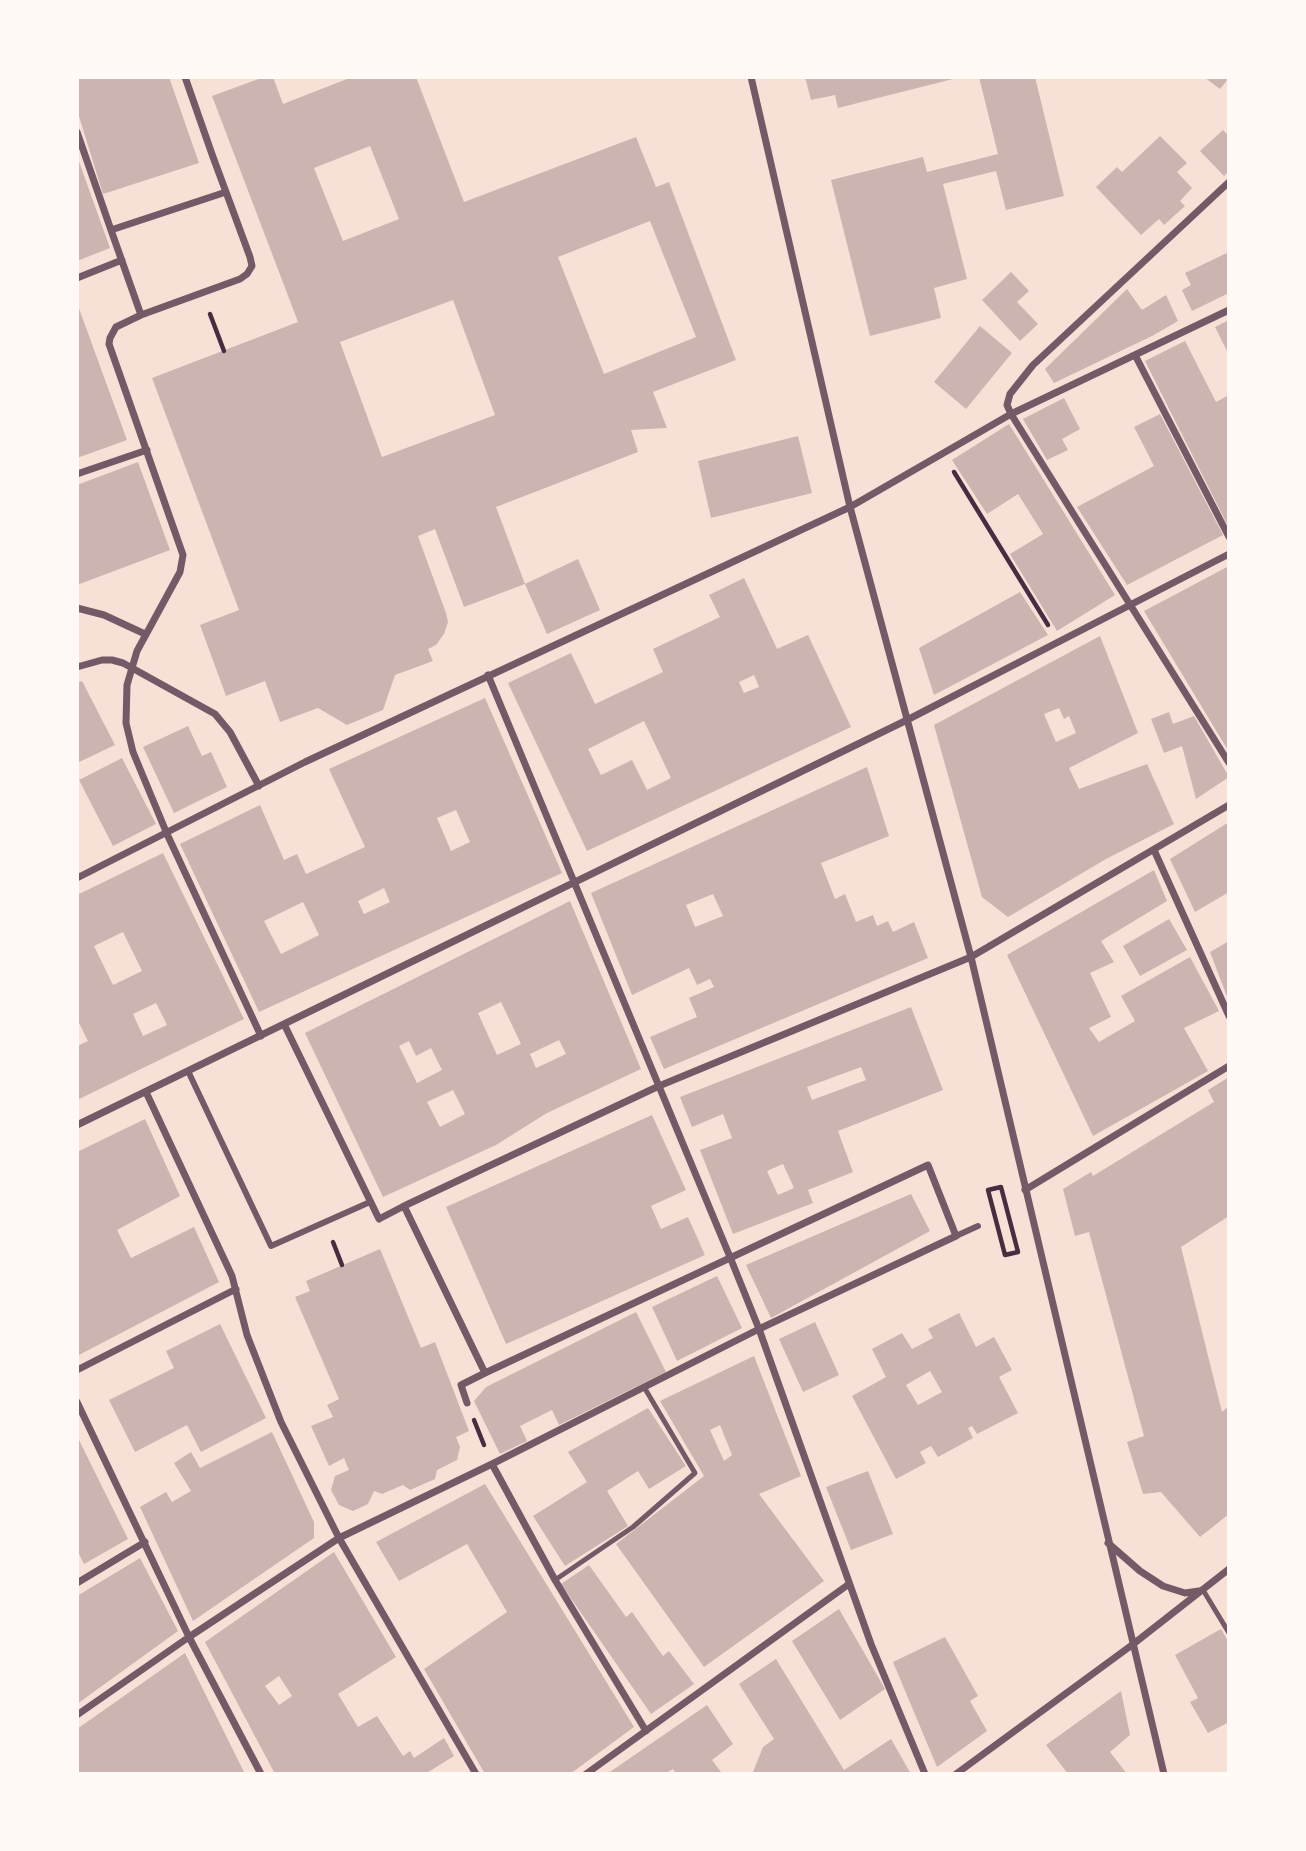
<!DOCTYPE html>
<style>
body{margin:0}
#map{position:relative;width:1306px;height:1851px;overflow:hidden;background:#f7e1d7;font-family:Poppins,sans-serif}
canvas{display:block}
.frame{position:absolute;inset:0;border:79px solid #fffaf5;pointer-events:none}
</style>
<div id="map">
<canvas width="1306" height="1851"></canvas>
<div class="frame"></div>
</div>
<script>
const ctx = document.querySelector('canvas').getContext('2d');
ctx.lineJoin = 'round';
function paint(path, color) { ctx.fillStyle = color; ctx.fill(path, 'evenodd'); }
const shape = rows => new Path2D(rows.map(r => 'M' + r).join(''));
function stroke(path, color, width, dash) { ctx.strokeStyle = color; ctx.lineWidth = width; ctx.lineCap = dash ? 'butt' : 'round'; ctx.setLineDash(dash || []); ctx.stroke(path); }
paint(shape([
 [77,77,169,77,199,163,103,194,77,110],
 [264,77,273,77,283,104,352,77,416,77,464,202,636,137,656,187,669,182,736,360,653,392,667,428,631,430,638,452,496,507,525,584,464,607,435,529,418,536,446,613,448,622,444,634,436,645,428,649,433,661,395,675,383,710,347,725,318,708,280,722,265,681,226,696,200,625,239,610,152,378,298,322,212,96],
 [370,146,399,219,343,241,314,168],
 [650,221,696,337,604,374,558,257],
 [453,300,495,415,382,457,340,342],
 [805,77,957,77,957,78,838,108,835,95,811,100],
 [979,77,1035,77,1064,196,1006,210,996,171,943,184,967,279,934,288,941,318,870,336,831,180,923,157,927,172,998,154],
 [1204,77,1229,77,1229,78,1220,89],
 [1223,130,1229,136,1229,171,1224,176,1200,151],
 [1160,136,1187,163,1177,172,1192,188,1180,201,1185,206,1164,225,1159,219,1141,235,1096,187,1117,167,1122,172],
 [77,156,110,248,77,261],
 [1229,252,1229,293,1192,311,1182,290,1191,285,1185,273],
 [1011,272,1029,291,1017,302,1038,324,1020,341,982,300],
 [1127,289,1142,310,1166,295,1178,321,1152,336,1054,383,1045,369],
 [77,303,127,440,77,458],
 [1229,320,1229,355,1215,327],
 [980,326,1012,353,966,409,934,382],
 [1185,341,1216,402,1229,395,1229,528,1145,361],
 [1064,398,1080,429,1062,439,1068,450,1047,460,1023,419],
 [1160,414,1223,535,1127,585,1077,507,1154,466,1134,427],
 [1009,424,1115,595,1057,631,1010,554,1043,534,1018,494,987,514,952,460],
 [798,436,812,493,711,518,698,461],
 [138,462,170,550,77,585,77,485],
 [578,559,600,610,547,634,525,584],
 [1229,566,1229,752,1144,611],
 [744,578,777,649,808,635,851,727,587,851,508,683,571,653,595,704,663,672,653,649,720,617,709,595],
 [754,675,759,687,744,693,739,682],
 [644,721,671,778,647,790,632,760,601,775,588,749],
 [1020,592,1048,635,934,695,919,648],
 [1100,636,1138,733,1069,768,1079,789,1147,764,1174,824,1106,859,1008,917,982,897,934,725],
 [1059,708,1064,719,1069,716,1076,733,1056,742,1044,714],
 [82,681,115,745,77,763,77,683],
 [485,698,562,873,259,1012,180,844,260,805,284,860,297,854,306,874,365,847,329,769],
 [456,810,470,842,451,851,437,818],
 [384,888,390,902,364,914,358,901],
 [303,902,319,935,281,954,264,921],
 [1169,712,1173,724,1194,716,1229,777,1196,799,1182,746,1164,753,1151,719],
 [188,726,202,756,211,752,227,787,174,813,143,747],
 [122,758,156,824,113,846,79,780],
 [867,767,889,836,821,863,835,899,845,894,856,922,873,915,877,926,888,921,893,932,914,922,928,958,664,1069,650,1037,697,1017,689,998,714,987,710,979,697,985,689,968,632,995,591,893],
 [713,894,723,916,695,927,686,905],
 [1229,822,1229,892,1195,912,1170,859],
 [163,853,244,1019,77,1100,77,1046,88,1041,77,1019,77,895],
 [123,932,142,971,113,985,94,946],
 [156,1003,167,1025,143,1036,133,1014],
 [1154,870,1167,901,1101,941,1114,962,1090,973,1111,1017,1089,1028,1099,1042,1135,1021,1121,996,1190,957,1219,1011,1184,1028,1208,1071,1093,1136,1007,955],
 [570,901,641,1069,547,1113,496,1145,383,1197,305,1033],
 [501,1002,521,1044,497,1055,478,1013],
 [559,1040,566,1054,536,1068,530,1054],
 [409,1041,416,1056,431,1048,442,1070,417,1083,399,1046],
 [453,1090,465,1114,440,1127,427,1102],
 [1169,919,1187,950,1140,976,1123,946],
 [1229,941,1229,1002,1210,952],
 [911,1007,943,1090,838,1131,853,1172,808,1190,813,1203,733,1234,700,1150,732,1138,723,1114,692,1127,680,1097],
 [861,1067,866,1080,812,1100,807,1087],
 [783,1164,794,1188,778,1195,767,1171],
 [1229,1077,1229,1216,1181,1247,1222,1412,1229,1406,1229,1514,1200,1537,1161,1492,1143,1494,1127,1442,1144,1436,1089,1232,1075,1236,1063,1189,1091,1172,1093,1176,1214,1102,1208,1090],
 [652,1115,686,1190,651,1206,661,1229,688,1217,705,1255,506,1344,446,1207],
 [145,1119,180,1196,117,1230,131,1258,194,1227,219,1282,77,1356,77,1152],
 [911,1194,930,1231,771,1318,746,1265],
 [380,1249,421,1348,435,1342,469,1431,456,1437,460,1447,457,1460,437,1470,435,1479,410,1490,403,1485,382,1494,374,1491,368,1504,353,1511,339,1505,331,1490,335,1476,349,1470,344,1458,329,1466,311,1426,333,1417,327,1405,339,1399,295,1297,310,1291,306,1281],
 [717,1276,742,1328,677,1361,652,1307],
 [636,1312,666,1372,559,1425,552,1410,520,1426,527,1441,500,1454,474,1401,486,1387],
 [959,1313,976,1347,994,1337,1012,1370,999,1377,1018,1413,977,1434,972,1426,968,1428,973,1438,938,1457,931,1446,920,1452,926,1463,896,1479,852,1396,886,1377,872,1349,902,1333,912,1349,933,1338,928,1329],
 [930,1371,942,1392,918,1405,906,1385],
 [815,1322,839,1375,803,1392,779,1339],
 [220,1324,266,1418,201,1452,187,1425,135,1452,109,1400,174,1368,166,1351],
 [754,1356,801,1476,759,1494,824,1581,704,1667,616,1544,704,1476,660,1401],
 [720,1425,732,1455,724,1461,710,1430],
 [648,1408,686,1466,649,1489,638,1471,607,1491,628,1526,565,1566,533,1516,587,1482,568,1452],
 [272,1432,314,1522,314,1538,193,1621,140,1507,166,1492,172,1502,191,1491,174,1463,191,1452,200,1468],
 [77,1436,128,1539,84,1564,77,1550],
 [868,1471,893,1534,851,1550,826,1487],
 [485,1484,634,1727,570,1774,485,1774,424,1669,507,1612,467,1544,399,1581,376,1542],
 [334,1552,396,1657,338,1694,358,1727,377,1716,403,1756,410,1751,414,1758,444,1738,454,1756,425,1774,275,1774,205,1642],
 [279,1676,292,1696,279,1705,265,1686],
 [140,1558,178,1631,77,1704,77,1596],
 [589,1565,626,1617,632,1612,663,1656,669,1651,694,1684,651,1714,561,1584],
 [839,1609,885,1689,840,1720,792,1641],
 [1221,1629,1229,1643,1229,1722,1208,1733,1190,1702,1198,1698,1175,1655],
 [945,1637,978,1696,970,1701,987,1731,937,1767,893,1662],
 [185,1653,245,1774,77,1774,77,1729],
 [776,1659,844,1770,891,1739,911,1774,755,1774,753,1772,763,1747,774,1739,739,1684],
 [1121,1691,1130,1735,1110,1752,1127,1774,1068,1774,1046,1745],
 [707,1705,733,1744,712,1760,721,1772,676,1774,673,1769,665,1774,607,1774]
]), '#ccb4b1');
stroke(shape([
 [210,314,224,351],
 [954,472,1048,625],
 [1001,1187,1018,1252,1005,1255,988,1190,1001,1187],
 [333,1242,342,1265],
 [474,1420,484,1445]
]), '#4a2c40', 4.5);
stroke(shape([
 [555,1580,633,1527,695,1473,644,1387],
 [1203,1590,1229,1633]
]), '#755966', 5);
stroke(shape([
 [188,1071,271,1246,370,1202],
 [956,1236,978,1226]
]), '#755966', 6);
stroke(shape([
 [185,77,213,157,226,192,250,257,252,266,247,274,240,279,141,315,111,230,226,192],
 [751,77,850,507,971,957,1164,1774],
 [77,132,111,230],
 [1229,182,1033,365,1010,394,1007,405,1011,414,1229,763],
 [77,278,122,260],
 [141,315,116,327,110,338,109,344,183,555,180,572,137,651,127,685,126,723,133,752,167,834,261,1036],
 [1135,355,1229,537],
 [77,474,147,450],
 [77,608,104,615,145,634],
 [77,667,102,660,112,660,123,663,215,714,230,732,259,786],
 [488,675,730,1257,759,1329,871,1644,925,1774],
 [1154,850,1229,1016],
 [77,878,305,762,850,507,1011,414,1229,310],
 [284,1024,379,1219,404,1206,485,1373,461,1385,467,1403],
 [146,1092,232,1276,247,1335,281,1422,339,1538,476,1774],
 [77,1125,907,720,1229,554],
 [1025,1190,1229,1066],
 [404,1206,659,1086,971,957,1229,805],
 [77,1370,236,1289],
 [77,1402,189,1637,261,1774],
 [492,1464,555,1580,646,1731],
 [1108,1543,1140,1571,1163,1586,1185,1593,1199,1591],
 [77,1583,145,1542],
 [77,1715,189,1637,339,1538,492,1464,759,1329,956,1236,928,1165,485,1373],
 [586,1774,849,1584],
 [956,1774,1132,1645,1229,1569]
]), '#755966', 7);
</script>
